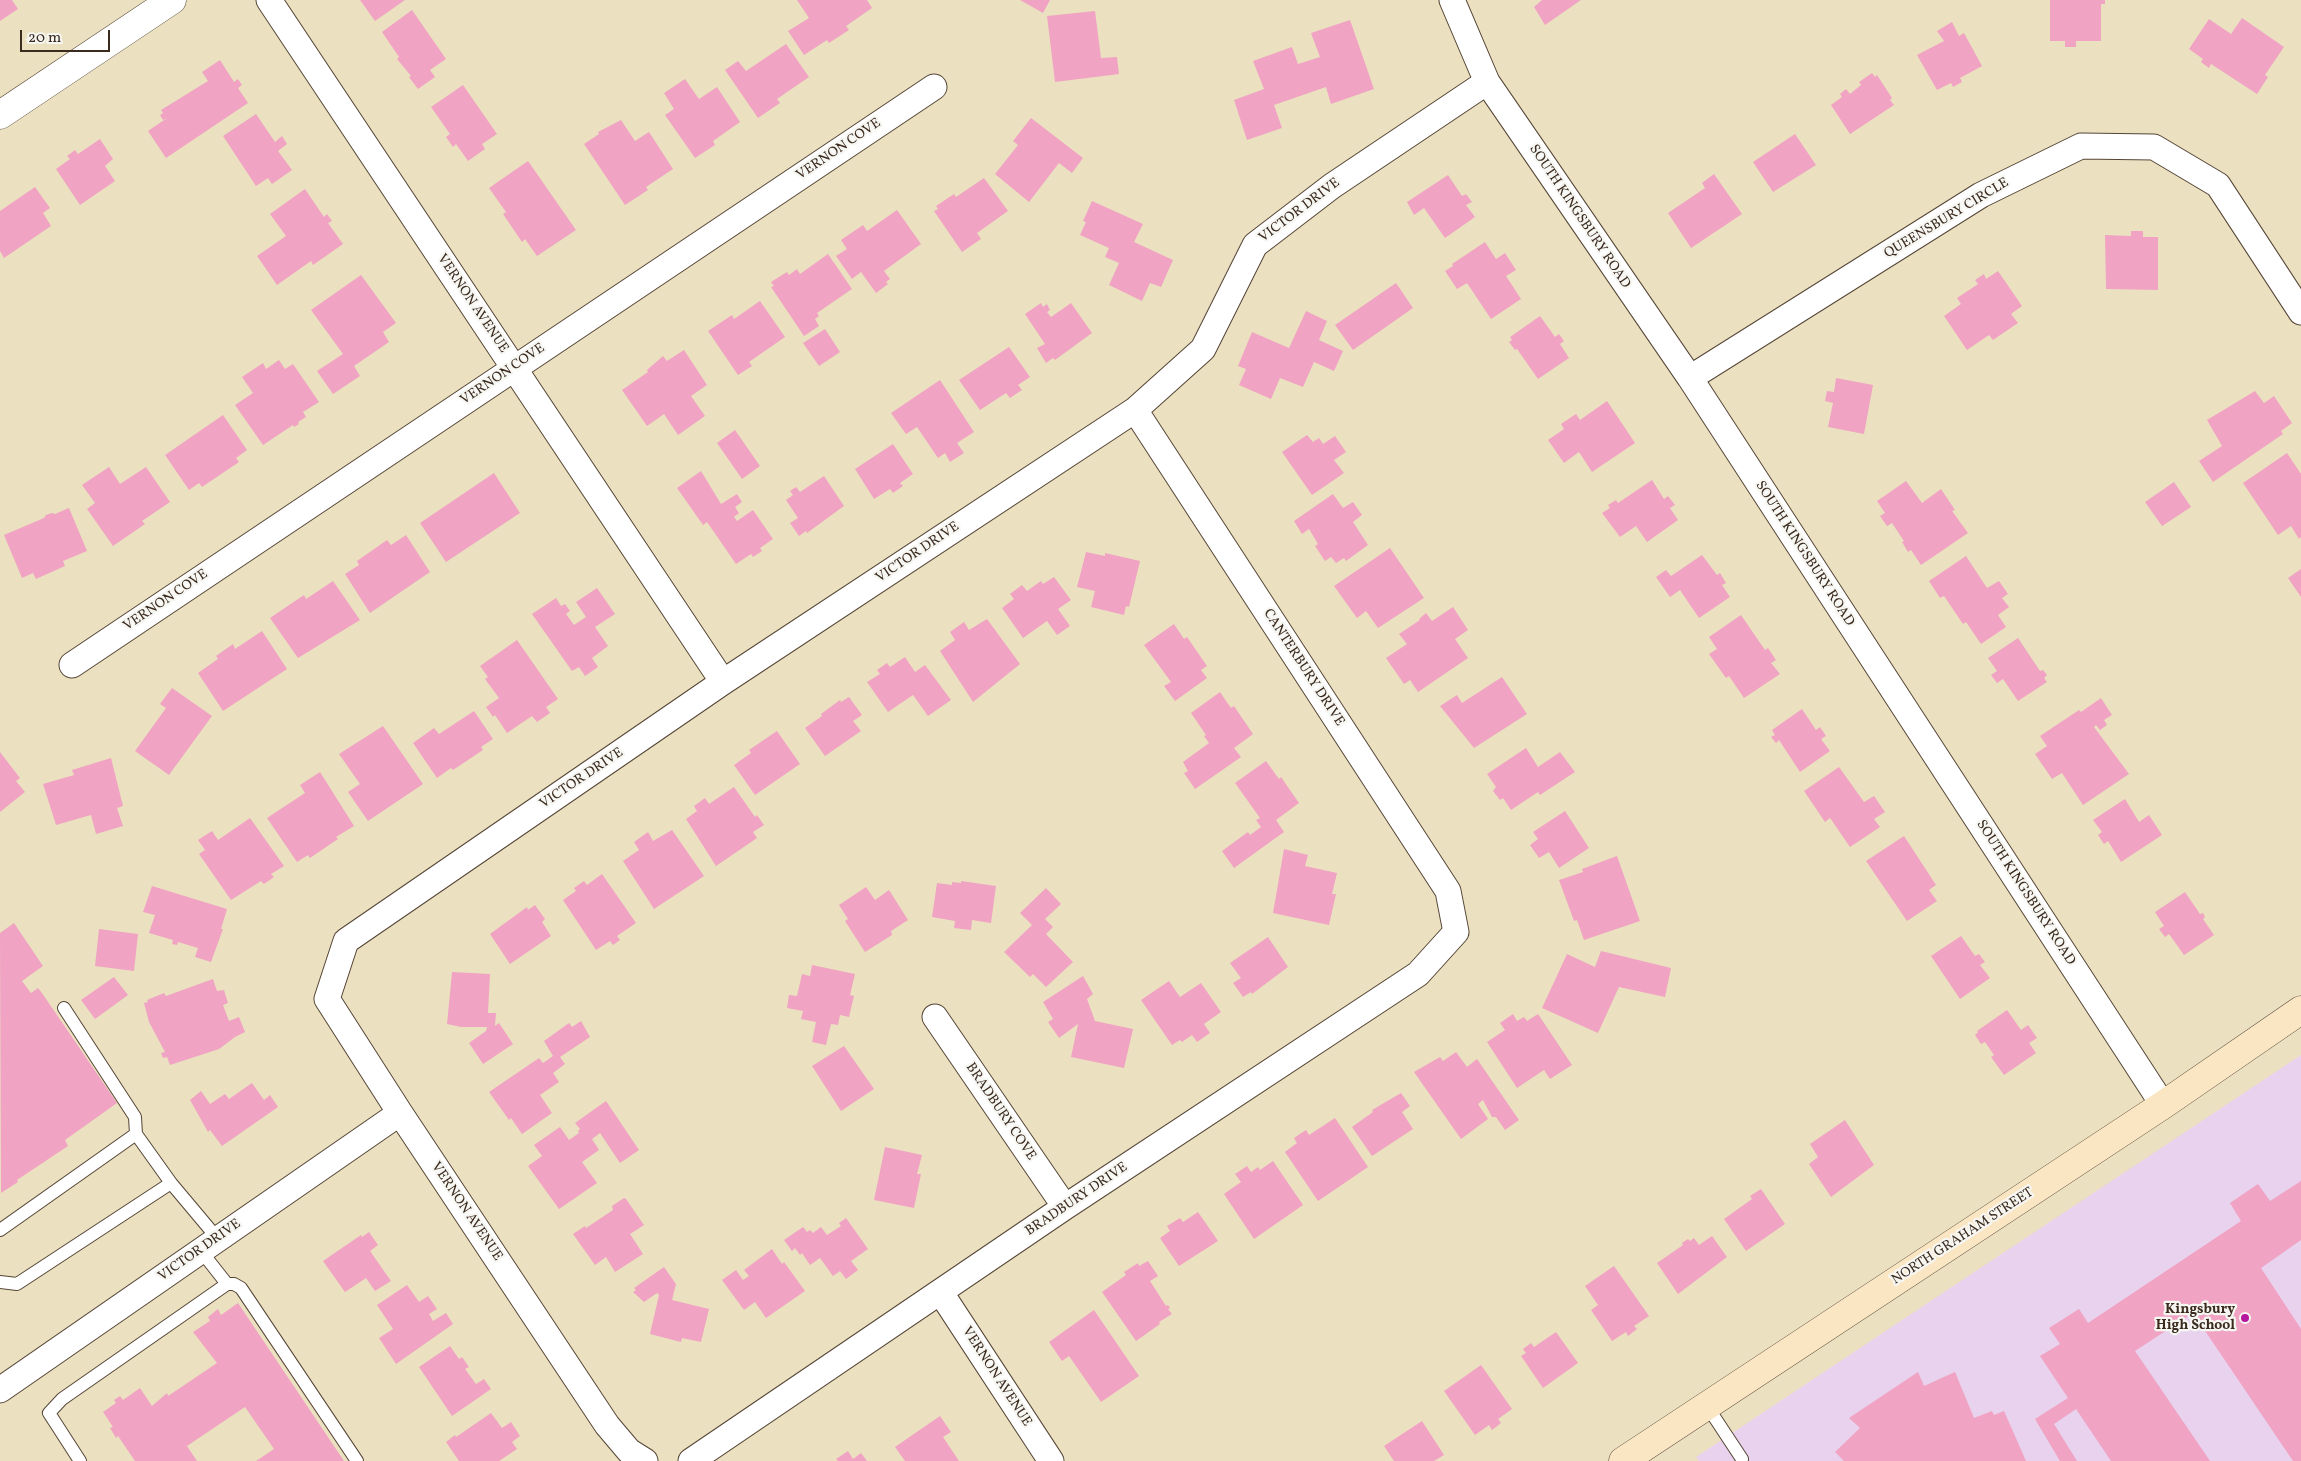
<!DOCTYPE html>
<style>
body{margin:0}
#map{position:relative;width:2301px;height:1461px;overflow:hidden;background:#ebe1c1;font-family:Vollkorn,serif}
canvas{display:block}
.scale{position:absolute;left:20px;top:30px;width:90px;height:22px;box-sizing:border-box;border:2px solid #3b2a1e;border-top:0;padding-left:6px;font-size:15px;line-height:18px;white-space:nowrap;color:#3b2a1e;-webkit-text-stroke:4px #f6f6f2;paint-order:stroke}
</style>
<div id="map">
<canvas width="2301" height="1461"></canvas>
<div class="scale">20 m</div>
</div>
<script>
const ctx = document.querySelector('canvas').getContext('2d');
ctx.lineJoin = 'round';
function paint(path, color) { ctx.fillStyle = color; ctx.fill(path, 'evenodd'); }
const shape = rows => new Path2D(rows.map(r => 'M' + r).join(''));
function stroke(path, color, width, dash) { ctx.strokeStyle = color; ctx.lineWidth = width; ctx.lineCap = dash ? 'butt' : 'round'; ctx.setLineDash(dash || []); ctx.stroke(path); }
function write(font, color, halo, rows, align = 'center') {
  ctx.font = font + ' Vollkorn,serif'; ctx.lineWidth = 4.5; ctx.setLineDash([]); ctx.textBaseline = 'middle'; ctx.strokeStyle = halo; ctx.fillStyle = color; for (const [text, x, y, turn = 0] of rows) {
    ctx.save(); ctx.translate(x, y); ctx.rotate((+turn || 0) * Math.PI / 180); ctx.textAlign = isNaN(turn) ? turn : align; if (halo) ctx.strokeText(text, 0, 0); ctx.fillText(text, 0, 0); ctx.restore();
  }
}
paint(shape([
 [2301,1055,2301,1461,1699,1461,1696,1457]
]), '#e8d2ee');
paint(shape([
 [0,0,12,0,18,9,0,21],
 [360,0,405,0,375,21],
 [797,0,867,0,872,8,846,26,849,30,829,43,827,40,804,55,788,31,809,18],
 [1020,0,1050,0,1043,13],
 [1542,0,1581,0,1545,25,1534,7],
 [2050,0,2105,0,2105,4,2101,4,2101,41,2076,41,2076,47,2065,47,2065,41,2050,41],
 [412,10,446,59,430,70,435,77,418,89,409,77,411,76,397,59,399,57,382,32],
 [1095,11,1101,58,1117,57,1119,74,1055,82,1047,16],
 [2242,18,2284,47,2265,75,2268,77,2257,94,2211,64,2209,68,2201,62,2203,59,2189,49,2209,19,2231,34],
 [1350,20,1374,89,1331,104,1326,87,1274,105,1282,128,1247,140,1234,100,1264,89,1253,61,1292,47,1298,64,1320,57,1311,33],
 [1952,22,1959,36,1964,33,1982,66,1960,78,1962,82,1953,87,1951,83,1937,90,1917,55,1944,41,1937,31],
 [786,44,809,77,777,99,780,103,758,118,725,70,738,61,746,71],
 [220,60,234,82,238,79,242,85,238,88,248,103,166,158,148,131,167,118,163,120,160,115,163,113,161,110,208,81,202,72],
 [1872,73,1875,77,1877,75,1892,98,1890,100,1894,105,1850,134,1831,105,1842,97,1840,94,1846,89,1850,94,1861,85,1859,82],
 [685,79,699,99,717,87,740,122,713,141,715,145,695,158,665,115,674,109,664,93],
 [463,85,497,134,482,144,485,149,468,161,456,144,453,147,446,137,450,134,431,107],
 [256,114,275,142,282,136,287,144,278,151,292,170,272,184,268,178,256,186,223,136],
 [1031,118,1083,158,1072,173,1059,163,1029,202,995,174,1018,145,1013,141],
 [621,120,635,141,649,132,673,169,646,187,648,190,625,205,584,144,599,134,598,132],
 [1795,134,1816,165,1773,192,1753,162],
 [100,139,113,159,105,166,115,181,80,205,56,169,70,159,67,156,75,150,78,154],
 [528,161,576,230,537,256,525,239,522,242,503,214,506,212,489,188],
 [1714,174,1742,214,1691,248,1668,213,1705,188,1702,183],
 [1448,175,1462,196,1466,194,1472,202,1466,205,1475,217,1445,238,1424,208,1414,215,1407,202],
 [984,178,1008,211,977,233,981,239,962,252,934,211,938,209,936,206,954,194,956,197],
 [35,187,50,208,43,213,51,226,4,258,0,251,0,211],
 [305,189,324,217,327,214,332,221,328,223,343,244,313,265,311,261,277,285,257,256,286,236,270,214],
 [1092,201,1143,224,1134,242,1173,260,1161,287,1150,283,1142,301,1109,285,1119,263,1105,257,1109,248,1080,235,1086,222,1083,221],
 [897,210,921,244,884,271,890,279,886,282,888,284,876,293,861,272,852,279,836,256,847,249,841,240,863,225,867,231],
 [2131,231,2143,231,2143,237,2158,237,2158,290,2106,289,2105,235,2131,236],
 [1485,242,1496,259,1505,253,1516,270,1506,276,1521,299,1491,319,1467,283,1457,289,1445,271,1453,266,1452,264],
 [828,254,852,289,817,313,819,316,815,319,819,326,804,336,771,287,774,286,771,282,787,272,789,275,797,269,800,274],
 [1998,271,2022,306,2011,314,2018,323,1993,340,1989,335,1967,350,1944,316,1961,304,1957,298,1978,284,1975,280,1984,274,1986,279],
 [361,275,396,323,383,332,389,342,354,366,360,376,333,394,317,371,343,354,311,310],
 [1396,283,1413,308,1353,350,1335,325],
 [760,301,785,337,749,362,752,366,738,375,708,331,732,315,734,319],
 [1041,303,1043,307,1047,304,1050,310,1047,312,1051,317,1071,303,1092,333,1055,360,1053,358,1046,363,1037,348,1045,344,1025,314],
 [1306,311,1327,321,1319,340,1343,351,1334,371,1314,362,1303,387,1280,378,1271,399,1239,385,1246,369,1238,366,1252,332,1289,348],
 [1540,316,1555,337,1559,334,1564,341,1560,344,1569,358,1538,379,1517,349,1515,350,1509,342,1512,340,1510,337],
 [825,329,840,352,819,366,803,343],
 [1009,347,1030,377,1018,385,1022,390,1010,398,1006,393,980,410,959,380],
 [684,350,707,385,691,396,705,416,678,435,664,414,647,426,622,390,648,372,647,370,663,356,667,361],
 [279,360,285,369,293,364,319,402,303,412,306,417,298,422,299,424,294,427,293,425,263,445,235,405,253,393,242,377,263,363,266,369],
 [1836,378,1873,385,1864,434,1828,427,1833,403,1825,401,1827,391,1834,392],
 [940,380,974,432,957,443,964,453,950,462,945,453,938,458,917,427,906,434,891,413],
 [2255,391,2264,403,2274,396,2292,423,2281,431,2283,434,2213,482,2199,461,2222,446,2207,420],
 [1607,401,1635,443,1592,472,1579,452,1564,463,1548,440,1564,429,1561,424,1576,414,1580,420],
 [223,415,247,450,236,458,239,462,202,487,199,483,189,490,165,455],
 [735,430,760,466,742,479,717,443],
 [1307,435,1313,442,1319,438,1323,444,1335,436,1346,452,1334,460,1344,473,1312,495,1282,452],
 [893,444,913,474,900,483,903,486,893,493,890,489,874,499,855,469],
 [2287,453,2301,474,2301,537,2299,539,2291,526,2278,535,2243,483],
 [109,467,120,484,146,467,170,502,142,521,145,524,113,546,87,509,95,503,82,485],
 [701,471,721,504,737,494,742,502,735,507,739,513,734,517,737,521,753,510,773,539,760,548,762,551,753,557,751,554,736,564,707,522,703,525,677,488],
 [494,473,520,513,446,562,420,523],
 [824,476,844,506,807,533,806,531,799,536,790,523,798,518,786,500,793,495,790,491,796,487,800,492],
 [1652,480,1664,499,1668,496,1675,505,1670,508,1678,520,1647,542,1636,526,1620,537,1602,513,1610,508,1608,505,1616,500,1618,503],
 [1906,481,1922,503,1941,489,1955,510,1952,511,1968,533,1921,565,1911,550,1908,552,1902,542,1904,541,1892,523,1887,526,1880,516,1885,513,1877,501],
 [2174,482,2191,507,2162,526,2145,502],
 [1333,494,1343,508,1353,502,1362,515,1353,522,1368,545,1346,561,1344,558,1336,563,1331,557,1325,561,1315,546,1318,544,1309,529,1302,534,1294,521],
 [69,508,87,551,63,561,65,566,36,579,33,573,22,578,4,535,44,518,46,515,52,513,55,514],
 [406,535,430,572,370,613,345,574,359,565,357,561,387,540,391,545],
 [1390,548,1424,598,1378,628,1366,611,1357,618,1334,586],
 [1086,552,1105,556,1105,553,1140,561,1129,607,1126,606,1124,615,1091,607,1095,591,1077,587],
 [1702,555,1717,575,1720,573,1726,583,1722,585,1730,597,1699,618,1680,590,1670,597,1656,577,1666,570,1671,576],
 [1966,556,1987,588,1999,581,2008,594,2002,598,2009,607,1998,615,2006,627,1981,644,1966,622,1963,624,1944,596,1940,598,1929,581],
 [2301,569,2301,597,2288,578],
 [1054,577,1071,600,1058,609,1070,626,1057,635,1047,621,1023,638,1002,608,1014,599,1010,594,1022,585,1027,591,1041,581,1043,584],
 [333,581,360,620,298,658,270,618,304,595,306,599],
 [597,588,615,614,595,627,608,646,592,658,598,667,585,676,579,667,572,671,532,614,556,598,561,606,565,604,570,611,566,614,574,625,586,617,576,602],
 [1453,607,1468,630,1455,639,1468,658,1418,692,1410,680,1404,684,1386,658,1407,644,1399,634,1420,620,1419,619,1426,613,1432,621],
 [1741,615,1765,650,1768,648,1776,660,1771,663,1780,674,1744,698,1729,676,1726,678,1709,654,1717,649,1709,637],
 [987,619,1020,664,973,702,940,651,955,640,950,632,964,622,969,630],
 [1174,624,1184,639,1187,637,1207,666,1201,670,1207,678,1175,701,1164,686,1171,682,1144,645],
 [262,631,287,669,223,711,198,673,218,659,216,656,233,644,235,649],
 [2018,638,2040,671,2043,670,2047,675,2044,678,2047,682,2018,701,2003,679,1997,683,1991,675,1997,671,1988,658],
 [517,640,558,699,546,707,550,713,537,722,532,716,507,733,495,715,493,717,486,707,499,698,485,679,488,677,480,666],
 [905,657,915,672,925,665,951,700,928,716,913,695,888,712,867,682,880,674,877,670,887,663,890,667],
 [1502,677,1527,714,1474,748,1440,706,1457,695,1462,703],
 [172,688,212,716,169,775,135,751,166,708,160,704],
 [1220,692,1231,708,1234,706,1253,734,1234,748,1241,757,1195,789,1184,773,1188,771,1183,762,1209,743,1204,736,1206,735,1191,713],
 [849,697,862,715,853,721,861,731,825,756,805,728,822,716,821,714,840,700,841,702],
 [2101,698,2112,715,2104,720,2107,725,2100,730,2096,725,2094,727,2129,774,2083,805,2062,773,2052,779,2035,754,2047,746,2040,736,2079,710,2081,712],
 [1802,709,1816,730,1820,727,1826,736,1821,739,1830,751,1800,772,1779,740,1776,743,1771,737,1775,735,1772,730],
 [474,711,493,739,481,747,483,750,453,770,451,768,437,778,413,743,434,728,439,734],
 [383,726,423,784,368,821,348,792,360,784,339,754],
 [777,731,800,764,755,795,734,765,751,753,749,750],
 [1526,748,1538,767,1560,752,1575,772,1540,795,1538,792,1511,810,1503,798,1500,800,1493,791,1496,787,1487,774],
 [0,752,20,778,16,781,25,792,0,812],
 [111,758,123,806,117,808,123,826,96,834,91,815,56,825,43,784,74,775,72,770],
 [1266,761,1279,779,1281,777,1299,803,1276,820,1284,832,1234,868,1222,851,1248,832,1250,835,1261,827,1256,820,1260,818,1235,783],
 [1839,767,1864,802,1874,796,1885,812,1874,819,1880,827,1850,847,1830,818,1825,822,1804,791],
 [320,772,354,826,336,837,338,839,310,858,308,855,297,862,267,818,305,793,300,785],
 [734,787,755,817,757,815,764,825,753,832,757,838,716,866,686,819,697,811,694,806,705,798,709,804],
 [2125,799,2139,822,2149,815,2162,835,2121,862,2108,841,2104,844,2098,835,2102,832,2093,820],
 [1565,811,1589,848,1559,868,1549,852,1539,858,1530,845,1538,839,1533,832],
 [250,818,284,866,271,874,274,877,264,884,261,881,231,900,199,854,205,850,198,840,212,831,218,840],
 [672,830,704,876,654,909,623,861,639,850,634,842,648,832,653,841],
 [1904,836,1936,885,1929,890,1937,901,1907,921,1866,861],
 [1284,849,1308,855,1305,866,1337,873,1332,894,1336,894,1329,925,1273,913],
 [1617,856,1640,921,1584,940,1577,920,1574,921,1559,880,1583,872,1582,869],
 [602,874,636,923,617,936,620,940,613,945,610,941,596,950,563,900,576,891,574,888,584,881,587,885],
 [961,881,996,886,991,923,972,920,971,930,954,928,955,921,932,917,937,883,952,885,952,882,961,883],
 [152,886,227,909,221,929,223,929,211,962,195,957,198,948,178,942,177,945,172,944,173,940,149,933,155,915,143,912],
 [866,887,875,900,889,890,908,920,891,931,892,935,865,952,845,921,848,919,839,905],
 [1046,888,1061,904,1045,919,1053,927,1046,934,1073,962,1046,987,1033,974,1030,977,1004,952,1032,925,1020,913],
 [2185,892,2200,914,2203,913,2205,917,2203,919,2214,935,2184,955,2169,934,2165,937,2159,929,2164,926,2155,912],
 [535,905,545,919,542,922,551,936,510,964,490,934,527,907,528,910],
 [14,923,43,966,22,981,31,993,38,988,42,993,117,1103,65,1140,68,1146,17,1180,18,1182,1,1193,0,933],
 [99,929,138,934,134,971,95,966],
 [1961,936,1975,956,1979,954,1985,962,1980,965,1990,978,1960,999,1931,956],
 [1268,937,1288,967,1252,994,1251,992,1243,997,1233,983,1241,978,1230,963],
 [1601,951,1671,968,1665,997,1619,987,1598,1033,1542,1008,1567,954,1595,967],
 [812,965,855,974,850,995,854,996,849,1017,840,1015,838,1025,831,1024,826,1045,812,1042,816,1022,801,1019,803,1011,787,1008,789,995,797,996,802,974,810,976],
 [452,972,490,974,488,1013,496,1013,495,1026,499,1023,513,1044,483,1064,469,1043,486,1031,487,1027,461,1027,447,1024],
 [1083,976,1093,994,1087,999,1095,1021,1133,1029,1124,1068,1071,1057,1078,1024,1059,1038,1048,1022,1053,1019,1043,1002],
 [114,977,128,995,95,1019,81,1000],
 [213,979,217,991,224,990,228,1003,223,1005,229,1021,239,1017,245,1032,235,1037,219,1049,170,1065,167,1057,163,1058,161,1053,165,1052,149,1022,144,1003,148,1002,147,1000,164,993,166,996],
 [1169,981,1180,997,1201,983,1221,1012,1204,1024,1210,1033,1197,1042,1192,1035,1182,1042,1180,1040,1172,1045,1141,1000],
 [2007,1010,2021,1030,2028,1025,2037,1038,2029,1043,2036,1053,2004,1075,1991,1057,1994,1055,1985,1042,1981,1044,1975,1035,1978,1032,1977,1031],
 [1513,1014,1517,1021,1524,1017,1527,1021,1538,1014,1572,1065,1550,1079,1544,1070,1517,1088,1487,1042,1505,1030,1500,1023],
 [581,1021,590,1037,560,1057,565,1064,553,1073,559,1082,540,1095,552,1113,522,1134,511,1118,509,1120,489,1092,539,1058,543,1063,553,1056,544,1041,569,1023,572,1027],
 [844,1046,874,1089,841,1111,812,1066],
 [1456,1052,1467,1067,1477,1059,1519,1120,1505,1130,1496,1117,1492,1117,1483,1100,1478,1104,1488,1119,1461,1139,1414,1072,1440,1057,1443,1061],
 [252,1083,264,1100,270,1095,278,1107,222,1146,210,1130,208,1132,190,1100,201,1091,210,1104,225,1094,229,1099],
 [1401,1093,1410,1106,1402,1112,1413,1129,1372,1156,1352,1127,1373,1112,1372,1110],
 [606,1101,639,1150,620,1163,600,1133,592,1139,599,1150,582,1162,597,1183,559,1209,528,1166,542,1156,534,1145,560,1127,569,1140,579,1133,578,1131,580,1129,575,1123],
 [1335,1118,1368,1167,1318,1201,1285,1152,1297,1143,1294,1138,1306,1130,1309,1135],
 [1845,1120,1874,1165,1831,1197,1809,1164,1818,1157,1810,1144],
 [885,1147,922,1155,917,1174,921,1174,914,1208,874,1200],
 [1273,1161,1303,1205,1254,1239,1224,1194,1241,1182,1235,1174,1247,1166,1251,1172,1258,1167,1260,1170],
 [2301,1181,2301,1240,2261,1268,2301,1329,2301,1461,2293,1461,2193,1313,2135,1351,2210,1461,2111,1461,2076,1409,2054,1424,2077,1461,2060,1461,2035,1419,2068,1398,2040,1356,2060,1344,2049,1328,2079,1309,2088,1323,2241,1221,2230,1203,2258,1184,2270,1201],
 [1761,1189,1785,1224,1746,1251,1724,1219,1752,1199,1750,1196],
 [624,1198,626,1199,644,1225,630,1234,643,1254,615,1272,606,1257,595,1265,573,1234,585,1226,586,1228,613,1210,612,1206],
 [1198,1212,1218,1241,1179,1266,1160,1238,1170,1231,1167,1226,1180,1218,1183,1222],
 [846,1218,868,1249,851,1261,858,1270,846,1279,840,1271,833,1276,820,1258,810,1265,802,1253,800,1255,795,1248,792,1251,784,1240,803,1227,807,1232,810,1230,813,1233,821,1227,827,1235,841,1226,839,1223],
 [369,1232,378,1245,370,1251,391,1281,375,1291,366,1278,345,1292,323,1261,361,1235,362,1237],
 [1712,1236,1727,1257,1678,1294,1657,1263,1683,1245,1682,1243,1688,1239,1690,1241,1694,1238,1699,1245],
 [772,1249,782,1264,784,1262,805,1291,766,1318,755,1302,744,1310,722,1280,736,1270,743,1280,749,1276,744,1270],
 [1148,1261,1158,1276,1150,1281,1166,1306,1168,1305,1170,1308,1168,1309,1172,1314,1159,1322,1160,1324,1136,1341,1102,1292,1126,1275,1124,1272,1138,1263,1139,1266],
 [1614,1266,1649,1316,1634,1326,1637,1329,1628,1336,1626,1332,1612,1341,1591,1310,1598,1305,1585,1286],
 [664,1267,676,1284,672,1300,709,1309,701,1342,682,1338,681,1342,650,1334,659,1295,657,1293,644,1302,633,1292,636,1290,634,1288],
 [407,1285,419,1302,428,1296,437,1309,429,1314,433,1321,446,1313,453,1324,396,1364,379,1338,393,1329,377,1305],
 [238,1303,344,1461,256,1461,274,1449,245,1407,187,1446,197,1461,135,1461,118,1436,116,1438,110,1428,113,1427,103,1412,116,1403,114,1400,120,1396,123,1400,140,1388,152,1406,167,1393,168,1396,217,1363,193,1332,210,1321,208,1317,218,1309,221,1315],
 [1094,1310,1139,1376,1101,1402,1069,1356,1062,1361,1049,1342],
 [1556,1332,1578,1363,1543,1388,1521,1356,1526,1353,1523,1349,1531,1343,1534,1347],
 [450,1346,459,1359,462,1357,469,1367,465,1369,476,1384,484,1379,491,1389,452,1416,419,1367],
 [1481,1365,1512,1409,1498,1419,1501,1423,1492,1430,1489,1425,1475,1435,1444,1391],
 [1918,1372,1924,1386,1955,1372,1974,1418,1992,1411,1994,1415,2004,1411,2026,1461,1844,1461,1835,1452,1860,1428,1849,1418],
 [491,1413,502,1428,511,1422,520,1436,512,1442,517,1449,499,1461,459,1461,446,1442,455,1435,456,1437],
 [940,1416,951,1432,943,1437,959,1461,905,1461,895,1447],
 [1422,1421,1444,1455,1434,1461,1394,1461,1384,1446],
 [848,1451,853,1459,861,1453,867,1461,838,1461,836,1459]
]), '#f0a3c2');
const service = shape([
 [64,1008,135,1117,136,1134,171,1183],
 [0,1230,136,1134],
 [0,1282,17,1284,171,1183,218,1239],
 [227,1284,234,1284,241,1288,357,1461],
 [1707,1406,1742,1459],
 [80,1461,49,1413,62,1399,227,1284,201,1251]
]);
const minor = shape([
 [269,0,723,682],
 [1452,0,1487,82,1690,378,2163,1105],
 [1690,378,1981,195,2081,146,2154,147,2218,185,2301,312],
 [72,665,934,87],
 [935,1017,1065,1207],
 [941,1293,1051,1461],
 [0,1390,400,1113],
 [645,1461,629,1451,607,1425,400,1113,327,999,346,941,723,682,1135,410,1203,349,1255,245,1332,186,1487,82],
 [691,1461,1065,1207,1418,974,1456,932,1448,891,1135,410]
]);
const tertiary = shape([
 [0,115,172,0]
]);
const secondary = shape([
 [1623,1461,2163,1105,2301,1010]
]);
stroke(service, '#554536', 14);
stroke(minor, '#554536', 27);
stroke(tertiary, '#554536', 29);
stroke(secondary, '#554536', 29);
stroke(service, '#fff', 12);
stroke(minor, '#fff', 25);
stroke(tertiary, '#fff', 28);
stroke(secondary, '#fbe6c4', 28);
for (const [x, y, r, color] of [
 [2245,1318,5,"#b5179e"]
]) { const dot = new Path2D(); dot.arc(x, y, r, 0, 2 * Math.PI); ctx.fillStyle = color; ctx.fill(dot); stroke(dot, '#f6f6f2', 2); }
write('14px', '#3b2a1e', '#f6f6f2', [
 ["VERNON COVE",839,150,-34],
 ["VICTOR DRIVE",1300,211,-37],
 ["SOUTH KINGSBURY ROAD",1579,217,56],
 ["QUEENSBURY CIRCLE",1947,219,-31],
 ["VERNON AVENUE",472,304,56],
 ["VERNON COVE",503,375,-34],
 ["VICTOR DRIVE",918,553,-34],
 ["SOUTH KINGSBURY ROAD",1804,554,57],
 ["VERNON COVE",166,601,-34],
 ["CANTERBURY DRIVE",1303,668,57],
 ["VICTOR DRIVE",582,779,-34],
 ["SOUTH KINGSBURY ROAD",2025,893,57],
 ["BRADBURY COVE",1000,1112,56],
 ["BRADBURY DRIVE",1077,1200,-34],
 ["VERNON AVENUE",466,1212,56],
 ["NORTH GRAHAM STREET",1963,1237,-33],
 ["VICTOR DRIVE",200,1251,-35],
 ["VERNON AVENUE",996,1377,57]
]);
write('bold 14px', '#3b2a1e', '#f6f6f2', [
 ["Kingsbury",2235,1310],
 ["High School",2235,1326]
], 'right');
</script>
